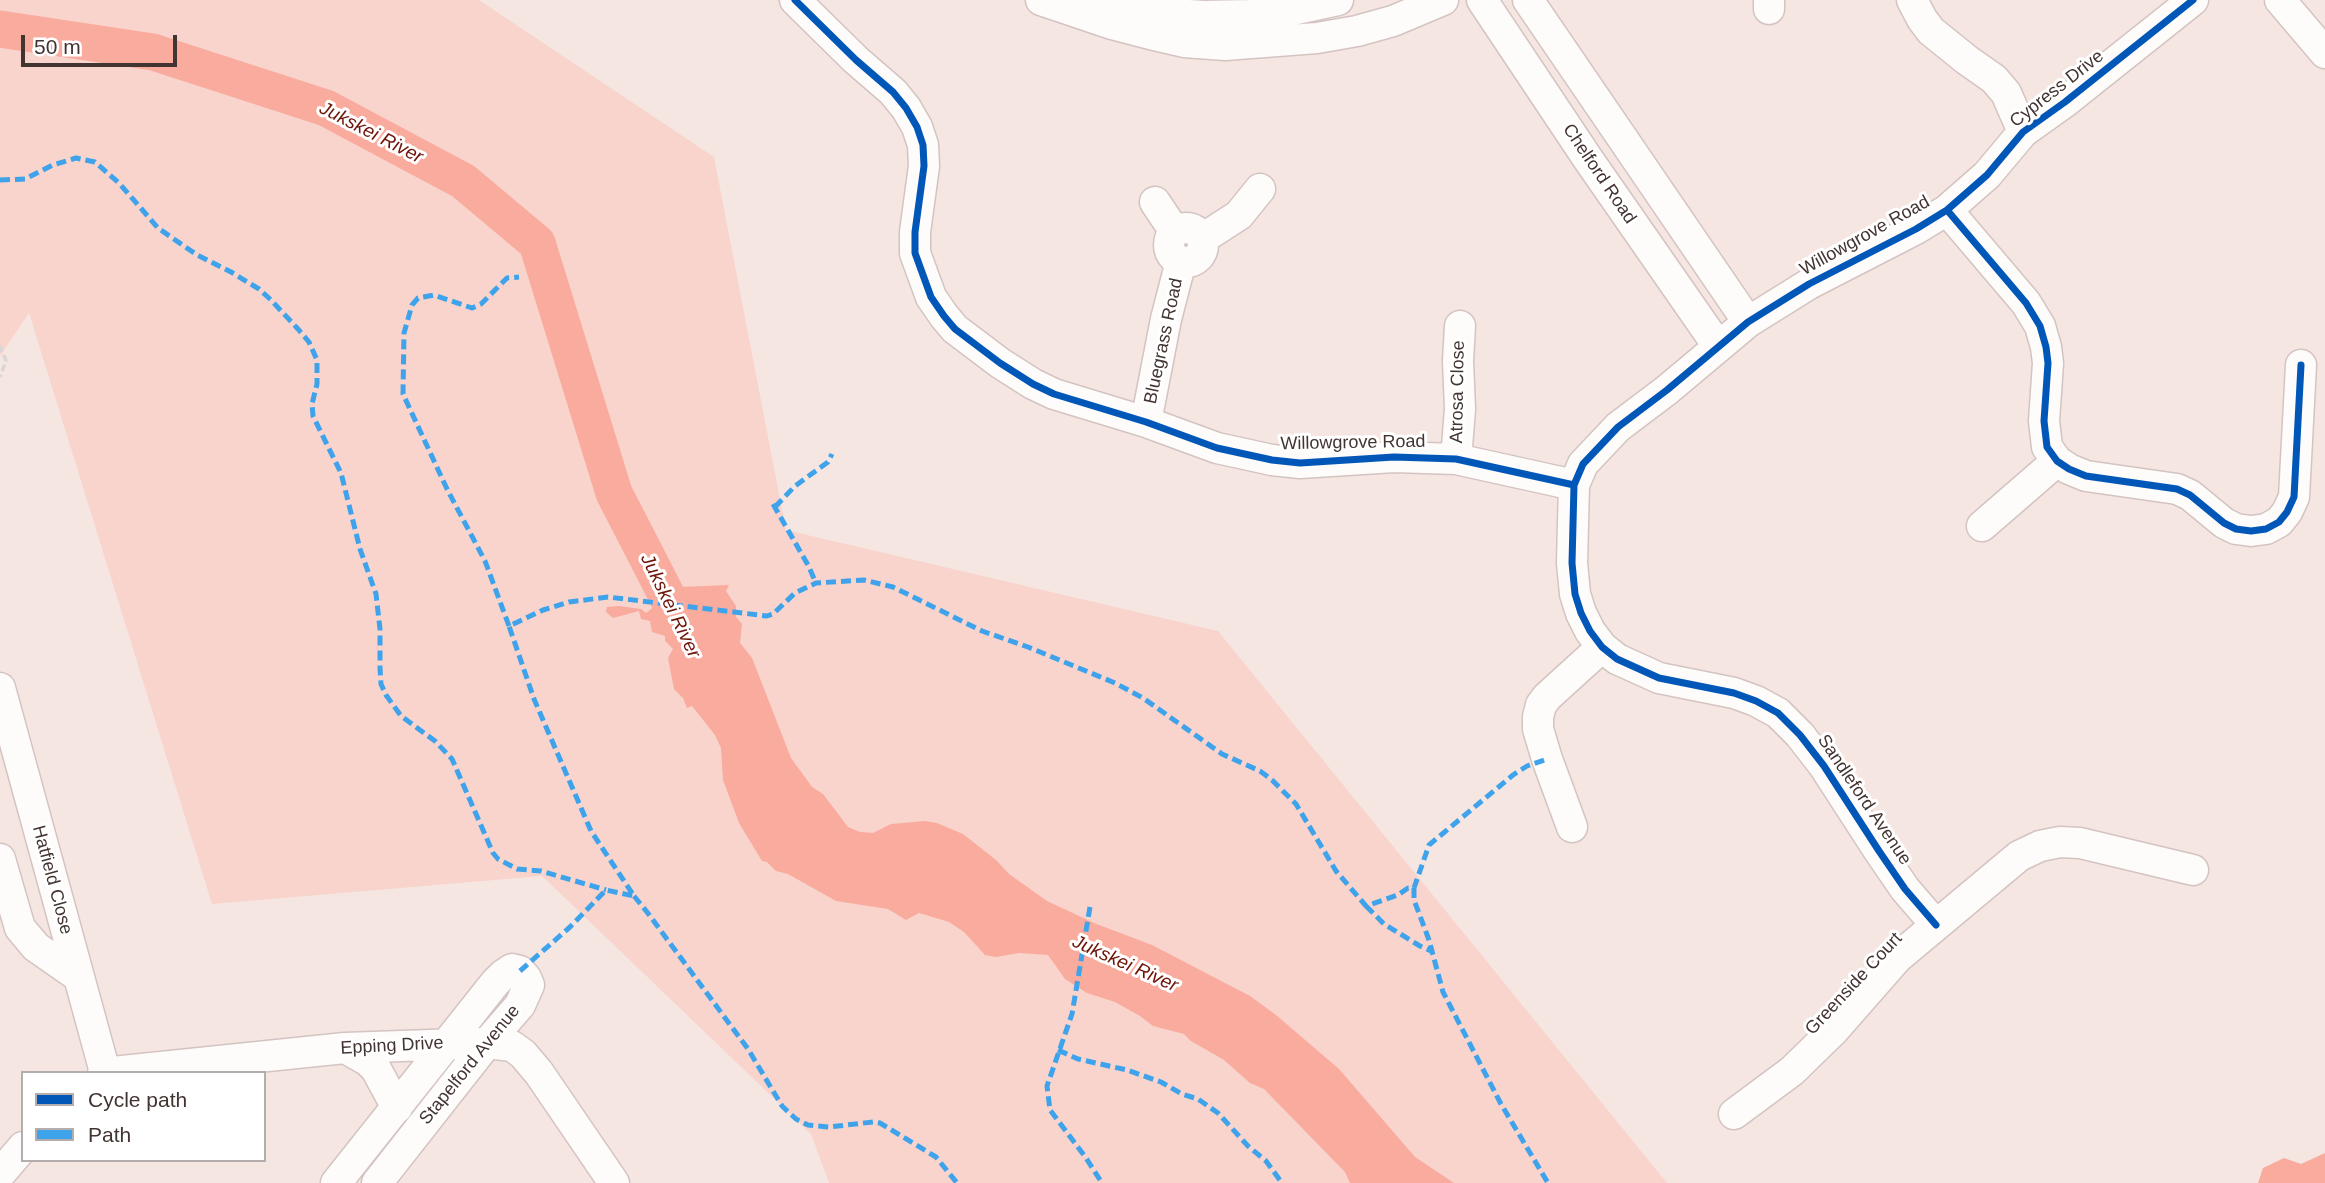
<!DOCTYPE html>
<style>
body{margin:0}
#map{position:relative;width:2325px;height:1183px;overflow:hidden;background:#f6e6e2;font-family:Arial,sans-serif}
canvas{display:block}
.legend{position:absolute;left:21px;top:1071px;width:245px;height:91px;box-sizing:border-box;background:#fff;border:2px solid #b3aead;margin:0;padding:9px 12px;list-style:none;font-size:21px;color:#423431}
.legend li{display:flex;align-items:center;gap:14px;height:35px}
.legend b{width:35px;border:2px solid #b3aead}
.scale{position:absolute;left:21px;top:35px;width:156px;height:32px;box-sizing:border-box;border:4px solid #423431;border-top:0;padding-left:9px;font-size:21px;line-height:24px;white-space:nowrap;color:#423431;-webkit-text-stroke:5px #fff;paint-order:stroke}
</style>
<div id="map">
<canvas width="2325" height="1183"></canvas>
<ul class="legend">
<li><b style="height:9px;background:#0057b8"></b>Cycle path</li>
<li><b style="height:9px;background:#3fa3eb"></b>Path</li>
</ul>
<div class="scale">50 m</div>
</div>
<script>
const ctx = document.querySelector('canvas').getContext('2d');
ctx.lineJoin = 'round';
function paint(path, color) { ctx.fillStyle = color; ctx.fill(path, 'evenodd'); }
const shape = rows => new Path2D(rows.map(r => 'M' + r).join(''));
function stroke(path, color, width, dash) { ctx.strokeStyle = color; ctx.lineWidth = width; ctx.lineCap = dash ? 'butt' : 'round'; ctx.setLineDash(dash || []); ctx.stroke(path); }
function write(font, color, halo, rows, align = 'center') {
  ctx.font = font + ' Arial,sans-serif'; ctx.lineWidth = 6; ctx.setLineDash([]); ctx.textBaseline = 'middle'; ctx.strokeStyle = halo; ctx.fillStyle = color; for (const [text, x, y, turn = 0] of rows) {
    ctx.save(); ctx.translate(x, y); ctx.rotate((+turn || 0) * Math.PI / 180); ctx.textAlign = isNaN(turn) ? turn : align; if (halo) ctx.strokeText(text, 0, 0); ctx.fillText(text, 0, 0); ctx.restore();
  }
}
paint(shape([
 [0,0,479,0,714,157,786,530,1218,631,1667,1183,829,1183,811,1134,542,876,212,904,29,313,0,356]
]), '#f8d4cd');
paint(shape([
 [729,585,726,591,736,606,736,617,742,624,740,643,752,658,791,758,812,787,823,794,848,827,860,832,873,833,891,824,925,821,937,823,963,834,996,860,1009,874,1047,901,1094,923,1152,945,1250,996,1276,1015,1339,1069,1415,1157,1454,1183,1350,1183,1345,1172,1264,1089,1250,1083,1224,1060,1191,1041,1184,1034,1153,1026,1140,1016,1115,1002,1087,993,1065,979,1048,955,1019,953,996,957,985,955,964,932,949,922,919,913,906,920,888,909,836,901,788,874,776,871,767,862,762,861,739,823,723,780,721,748,715,735,692,706,687,708,683,698,674,689,668,658,673,649,665,641,665,636,652,632,650,621,641,619,639,611,613,618,606,612,607,607,619,606,641,609,646,613,655,606,652,593,655,592,655,588],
 [2325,1153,2325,1183,2258,1183,2263,1168,2284,1158,2301,1164]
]), '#f9ab9d');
stroke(shape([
 [0,29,153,52,326,108,463,181,537,243,614,493,686,633]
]), '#f9ab9d', 37);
const minor = shape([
 [795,0,856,60,893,92,906,108,917,127,923,145,924,166,915,232,915,253,931,297,944,316,955,329,1000,363,1033,384,1054,394,1146,422,1217,448,1272,460,1300,463,1394,457,1456,459,1574,485],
 [1041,0,1112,24,1158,36,1184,42,1225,45,1317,38,1357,31,1393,21,1443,0],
 [1098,0,1115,5,1173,14,1204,16,1250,15,1292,10,1338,0],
 [1482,0,1588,159,1718,346],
 [1528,0,1748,322],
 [1769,0,1769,9],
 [1912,0,1922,19,1931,31,1967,60,1994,79,2006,93,2023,132],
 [2280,0,2325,53],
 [1155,202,1175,232],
 [1947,210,2026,303,2040,326,2046,347,2048,363,2044,421,2047,447,2057,461,2069,469,2086,476,2177,489,2190,495,2224,523,2236,529,2251,531,2266,529,2279,522,2287,512,2294,497,2301,365],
 '1169 245a17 17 0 1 1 34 0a17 17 0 1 1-34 0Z',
 [1202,239,1239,215,1260,189],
 [1146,422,1166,319,1181,261],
 [1456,459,1460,409,1458,361,1460,326],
 [1982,526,2057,461],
 [0,688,105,1072],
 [1572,827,1547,759,1538,729,1538,717,1541,705,1547,697,1602,647],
 [0,859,20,928,36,947,79,977],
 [1936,925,1905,889,1879,851,1824,766,1800,735,1778,713,1756,701,1734,693,1659,678,1617,659,1602,647,1590,631,1581,613,1575,594,1572,563,1574,485,1583,464,1618,427,1667,390,1748,322,1809,284,1916,229,1947,210,1987,175,2023,132,2065,102,2193,0],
 [345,1048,368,1061,376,1069,397,1108],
 [103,1073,345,1048,487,1043,512,1046,523,1054,539,1073,614,1183],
 [1734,1114,1792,1071,1833,1031,1897,958,2019,856,2040,846,2060,842,2080,843,2193,870],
 [0,1174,23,1147],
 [336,1183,495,983,503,975,512,969,520,971,526,978,529,985,520,1005,487,1043,377,1183]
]);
stroke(minor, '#d3c4c1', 33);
stroke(shape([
 [0,345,6,361,0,377]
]), '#dbd6d5', 3.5, [7, 3.5]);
stroke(minor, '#fefbfb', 30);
stroke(shape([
 [0,180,25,179,53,165,76,158,95,162,119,183,158,228,197,255,231,272,259,289,271,300,298,329,309,342,317,360,317,384,312,404,313,416,341,473,360,549,376,594,380,629,380,668,381,684,386,695,401,716,435,741,452,759,493,853,498,859,517,869,541,871,606,890],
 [773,504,808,565,816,583],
 [775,507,795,486,828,462,832,454],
 [509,626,485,561,447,489,403,394,404,333,412,305,418,298,434,295,472,308,481,304,507,278,519,277],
 [1414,888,1414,900,1429,940,1443,992,1501,1104,1548,1183],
 [634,896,647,912,748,1049,782,1106,796,1119,808,1125,829,1127,873,1122,880,1123,936,1157,957,1183],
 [1366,906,1384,924,1420,946,1431,951],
 [1090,907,1072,1014,1047,1086,1050,1110,1086,1158,1102,1183],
 [520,971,570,927,606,890,634,896,591,831,534,699,509,626,543,610,569,602,608,597,767,616,773,614,795,593,816,583,864,580,893,587,982,631,1028,647,1115,683,1143,698,1222,754,1260,771,1272,780,1296,804,1336,871,1366,906,1398,895,1408,888,1414,888,1429,845,1513,775,1527,766,1547,759],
 [1058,1050,1078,1059,1127,1070,1161,1082,1182,1094,1198,1099,1218,1113,1248,1146,1266,1161,1282,1183]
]), '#3fa3eb', 5, [10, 5]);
stroke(shape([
 [795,0,856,60,893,92,906,108,917,127,923,145,924,166,915,232,915,253,931,297,944,316,955,329,1000,363,1033,384,1054,394,1146,422,1217,448,1272,460,1300,463,1394,457,1456,459,1574,485],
 [1947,210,2026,303,2040,326,2046,347,2048,363,2044,421,2047,447,2057,461,2069,469,2086,476,2177,489,2190,495,2224,523,2236,529,2251,531,2266,529,2279,522,2287,512,2294,497,2301,365],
 [1936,925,1905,889,1879,851,1824,766,1800,735,1778,713,1756,701,1734,693,1659,678,1617,659,1602,647,1590,631,1581,613,1575,594,1572,563,1574,485,1583,464,1618,427,1667,390,1748,322,1809,284,1916,229,1947,210,1987,175,2023,132,2065,102,2193,0]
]), '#0057b8', 7);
write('18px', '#423431', '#fff', [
 ["Cypress Drive",2057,89,-38],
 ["Chelford Road",1599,174,56],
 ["Willowgrove Road",1865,236,-29],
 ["Bluegrass Road",1164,341,-78],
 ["Atrosa Close",1458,392,-89],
 ["Willowgrove Road",1353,443,-1],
 ["Sandleford Avenue",1864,800,56],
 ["Hatfield Close",52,880,75],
 ["Greenside Court",1854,984,-47],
 ["Epping Drive",392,1046,-3],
 ["Stapelford Avenue",470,1065,-51]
]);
write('italic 19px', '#6e1307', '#fff', [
 ["Jukskei River",371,133,27],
 ["Jukskei River",670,606,64],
 ["Jukskei River",1125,964,24]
]);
</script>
